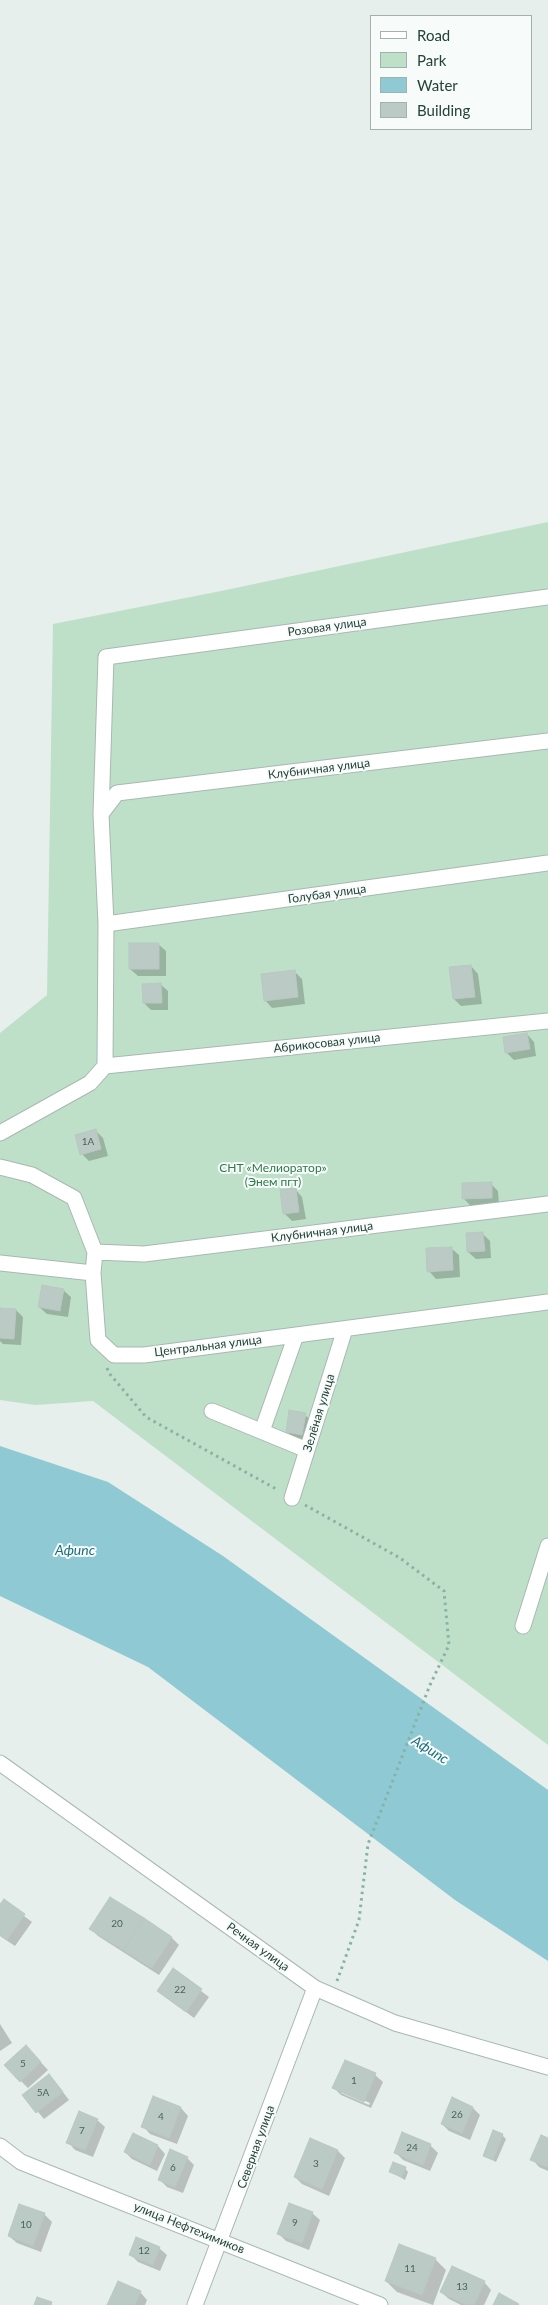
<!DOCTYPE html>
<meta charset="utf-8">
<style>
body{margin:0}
#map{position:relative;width:548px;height:2305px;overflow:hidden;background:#e6efeb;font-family:Lato,sans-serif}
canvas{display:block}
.legend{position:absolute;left:370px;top:15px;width:162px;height:115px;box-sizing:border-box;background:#f7fbf9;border:1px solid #a3b1ad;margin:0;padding:6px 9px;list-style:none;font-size:15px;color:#24423a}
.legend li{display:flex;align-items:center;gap:10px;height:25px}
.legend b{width:25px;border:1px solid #a3b1ad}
</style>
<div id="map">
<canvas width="548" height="2305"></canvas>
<ul class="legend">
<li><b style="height:6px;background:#fff"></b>Road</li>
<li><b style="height:14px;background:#bfe0c8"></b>Park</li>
<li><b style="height:14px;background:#8ec9d4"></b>Water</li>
<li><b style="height:14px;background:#bbcac4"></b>Building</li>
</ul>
</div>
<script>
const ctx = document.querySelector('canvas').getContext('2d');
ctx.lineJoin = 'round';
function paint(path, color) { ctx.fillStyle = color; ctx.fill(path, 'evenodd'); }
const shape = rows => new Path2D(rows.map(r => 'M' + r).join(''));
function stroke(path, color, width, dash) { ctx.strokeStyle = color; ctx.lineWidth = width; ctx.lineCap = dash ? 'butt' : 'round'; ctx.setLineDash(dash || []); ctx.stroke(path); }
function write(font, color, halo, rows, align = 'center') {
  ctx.font = font + ' Lato,sans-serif'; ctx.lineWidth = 4; ctx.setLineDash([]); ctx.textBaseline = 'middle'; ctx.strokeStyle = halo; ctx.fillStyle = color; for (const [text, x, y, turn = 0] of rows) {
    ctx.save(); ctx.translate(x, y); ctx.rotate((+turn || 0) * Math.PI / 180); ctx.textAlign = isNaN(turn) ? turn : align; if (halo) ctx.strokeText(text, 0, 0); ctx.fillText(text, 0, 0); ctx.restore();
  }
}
paint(shape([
 [548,522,548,1745,93,1401,35,1405,0,1400,0,1033,47,995,53,624,221,591]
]), '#bfe0c8');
paint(shape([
 [0,1446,108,1482,223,1556,548,1790,548,1961,455,1900,148,1667,0,1596]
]), '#8ec9d4');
paint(shape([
 [158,944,166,951,166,976,138,976,130,969],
 [471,966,478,974,482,1004,461,1006,454,999],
 [295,972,302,979,305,1004,272,1008,265,1000],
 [160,984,168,991,168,1010,151,1010,144,1003],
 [527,1034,534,1042,536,1056,514,1060,507,1053,504,1038],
 [95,1130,103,1138,108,1156,89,1161,82,1154],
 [491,1184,498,1191,499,1205,471,1206,464,1199],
 [295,1189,302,1197,306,1219,292,1221,284,1213],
 [483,1234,490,1241,491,1258,476,1259,468,1252],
 [451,1248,459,1255,460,1277,436,1279,429,1271],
 [63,1290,71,1297,68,1317,47,1314,39,1307],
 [0,1309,16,1310,23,1317,21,1345,3,1344,0,1341],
 [305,1415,313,1422,310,1441,294,1439,287,1431],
 [110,1899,172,1938,179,1945,159,1975,98,1936,91,1929],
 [4,1901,32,1922,15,1946,0,1936,0,1906],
 [173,1970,209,1997,194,2018,158,1991],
 [0,2024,12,2043,0,2051],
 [33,2054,48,2070,28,2088,21,2081],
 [346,2061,375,2075,383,2082,371,2108,341,2095,334,2088],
 [341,2090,370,2103,369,2105,341,2093],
 [56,2083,69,2100,44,2119,24,2095],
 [154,2098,181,2108,188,2116,177,2144,150,2134,143,2126],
 [473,2108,480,2115,470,2140,449,2131,442,2124],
 [97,2120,105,2127,93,2157,75,2150,68,2142],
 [133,2135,158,2146,165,2154,157,2171,132,2159,125,2152],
 [502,2135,506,2139,496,2162,485,2156],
 [311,2140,338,2151,345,2158,329,2196,302,2184,295,2177],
 [548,2140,548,2171,539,2167,532,2159],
 [430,2145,438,2153,430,2171,403,2160,395,2152],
 [187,2158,194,2165,183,2193,167,2187,159,2179],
 [405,2168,408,2172,405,2180,391,2172],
 [312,2213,320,2220,309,2250,286,2241,279,2234],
 [44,2214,52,2222,41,2252,17,2243,9,2236],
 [159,2248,167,2255,160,2271,138,2262,130,2254],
 [435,2259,446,2270,433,2305,397,2292,386,2281],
 [484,2282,491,2290,484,2305,461,2305,449,2299,441,2292],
 [140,2292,147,2300,145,2305,109,2305]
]), '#0003');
const building = shape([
 [129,943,159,943,159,969,129,969,129,943],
 [471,965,475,997,453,999,449,967,471,965],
 [295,970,298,997,264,1001,261,974,295,970],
 [161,983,162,1003,143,1003,142,984,161,983],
 [527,1033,530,1049,505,1053,503,1037,527,1033],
 [96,1129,101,1149,80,1155,75,1135,96,1129],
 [492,1182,492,1198,462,1199,462,1183,492,1182],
 [296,1188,299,1212,283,1214,280,1190,296,1188],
 [483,1232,485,1251,467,1252,466,1233,483,1232],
 [452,1247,453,1270,427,1272,426,1248,452,1247],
 [42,1285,64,1289,60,1311,38,1307,42,1285],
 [0,1308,16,1309,14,1339,0,1338,0,1308],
 [289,1410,306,1413,302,1435,286,1432,289,1410],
 [110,1897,144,1918,123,1950,89,1929,110,1897],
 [4,1899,25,1914,7,1940,0,1935,0,1904,4,1899],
 [144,1918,172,1937,152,1968,123,1950,144,1918],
 [173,1968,202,1989,186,2012,157,1991,173,1968],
 [26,2045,41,2062,20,2082,4,2065,26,2045],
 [345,2060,376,2073,364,2102,332,2088,345,2060],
 [49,2074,63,2092,36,2113,22,2095,49,2074],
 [153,2096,181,2107,169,2138,141,2127,153,2096],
 [452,2097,473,2107,462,2133,441,2124,452,2097],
 [79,2111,98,2119,85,2150,66,2143,79,2111],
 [493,2130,503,2134,493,2160,483,2156,493,2130],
 [402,2132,431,2144,423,2165,394,2153,402,2132],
 [133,2133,158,2145,150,2165,124,2152,133,2133],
 [541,2135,548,2138,548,2167,530,2160,541,2135],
 [310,2138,338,2150,322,2189,294,2177,310,2138],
 [170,2149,188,2157,175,2187,158,2180,170,2149],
 [393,2162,406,2167,402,2177,389,2172,393,2162],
 [289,2203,313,2212,302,2243,277,2234,289,2203],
 [19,2204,45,2213,33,2246,8,2236,19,2204],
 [136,2237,160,2247,153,2265,129,2255,136,2237],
 [399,2244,436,2258,422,2295,385,2281,399,2244],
 [452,2266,485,2281,474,2305,467,2305,440,2292,452,2266],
 [118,2281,141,2291,135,2305,107,2305,118,2281],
 [499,2293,519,2304,518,2305,493,2305,499,2293],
 [37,2297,52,2302,51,2305,34,2305,37,2297]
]);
paint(building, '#bbcac4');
stroke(building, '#b8c9c2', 1);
const minor = shape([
 [101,814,117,793,548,741],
 [106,924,548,863],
 [105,1066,548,1021],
 [0,1133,90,1083,105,1066,106,924,101,814,106,657,548,597],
 [0,1167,32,1175,74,1198,95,1252,93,1273,98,1340,114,1355,144,1355,548,1302],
 [95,1252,144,1254,548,1204],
 [0,1263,93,1273],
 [212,1411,307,1450],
 [262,1431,296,1335],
 [292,1498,345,1329],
 [523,1626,548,1546],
 [0,1763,315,1988,395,2023,548,2067],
 [0,2146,21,2162,380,2305],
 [195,2305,315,1988]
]);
stroke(minor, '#a8b8b2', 17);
stroke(shape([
 [107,1368,109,1373,146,1417,278,1490],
 [305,1505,400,1558,444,1591,449,1645,430,1685,368,1844,359,1920,337,1981]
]), '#86b3a5', 3, [2.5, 4]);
stroke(minor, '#fff', 15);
write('10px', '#4a645c', null, [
 ["1А",88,1142],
 ["20",117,1924],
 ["22",180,1990],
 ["5",23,2064],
 ["1",354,2081],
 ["5А",43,2093],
 ["26",457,2115],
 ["4",161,2117],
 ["7",82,2131],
 ["24",412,2148],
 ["3",316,2164],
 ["6",173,2168],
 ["9",295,2223],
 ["10",26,2225],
 ["12",144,2251],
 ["11",410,2269],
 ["13",462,2287]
]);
write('12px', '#24423a', '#f7fbf9', [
 ["Розовая улица",327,627,-8],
 ["Клубничная улица",319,769,-7],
 ["Голубая улица",327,894,-8],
 ["Абрикосовая улица",327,1043,-6],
 ["Клубничная улица",322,1232,-7],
 ["Центральная улица",208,1346,-7],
 ["Зелёная улица",319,1413,-73],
 ["Речная улица",258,1947,36],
 ["Северная улица",256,2147,-70],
 ["улица Нефтехимиков",189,2228,22]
]);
write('12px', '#2d7a4b', '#f7fbf9', [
 ["СНТ «Мелиоратор»",273,1168],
 ["(Энем пгт)",273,1182]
]);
write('italic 14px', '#1c6f80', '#f7fbf9', [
 ["Афипс",75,1550],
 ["Афипс",430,1750,32]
]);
</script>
